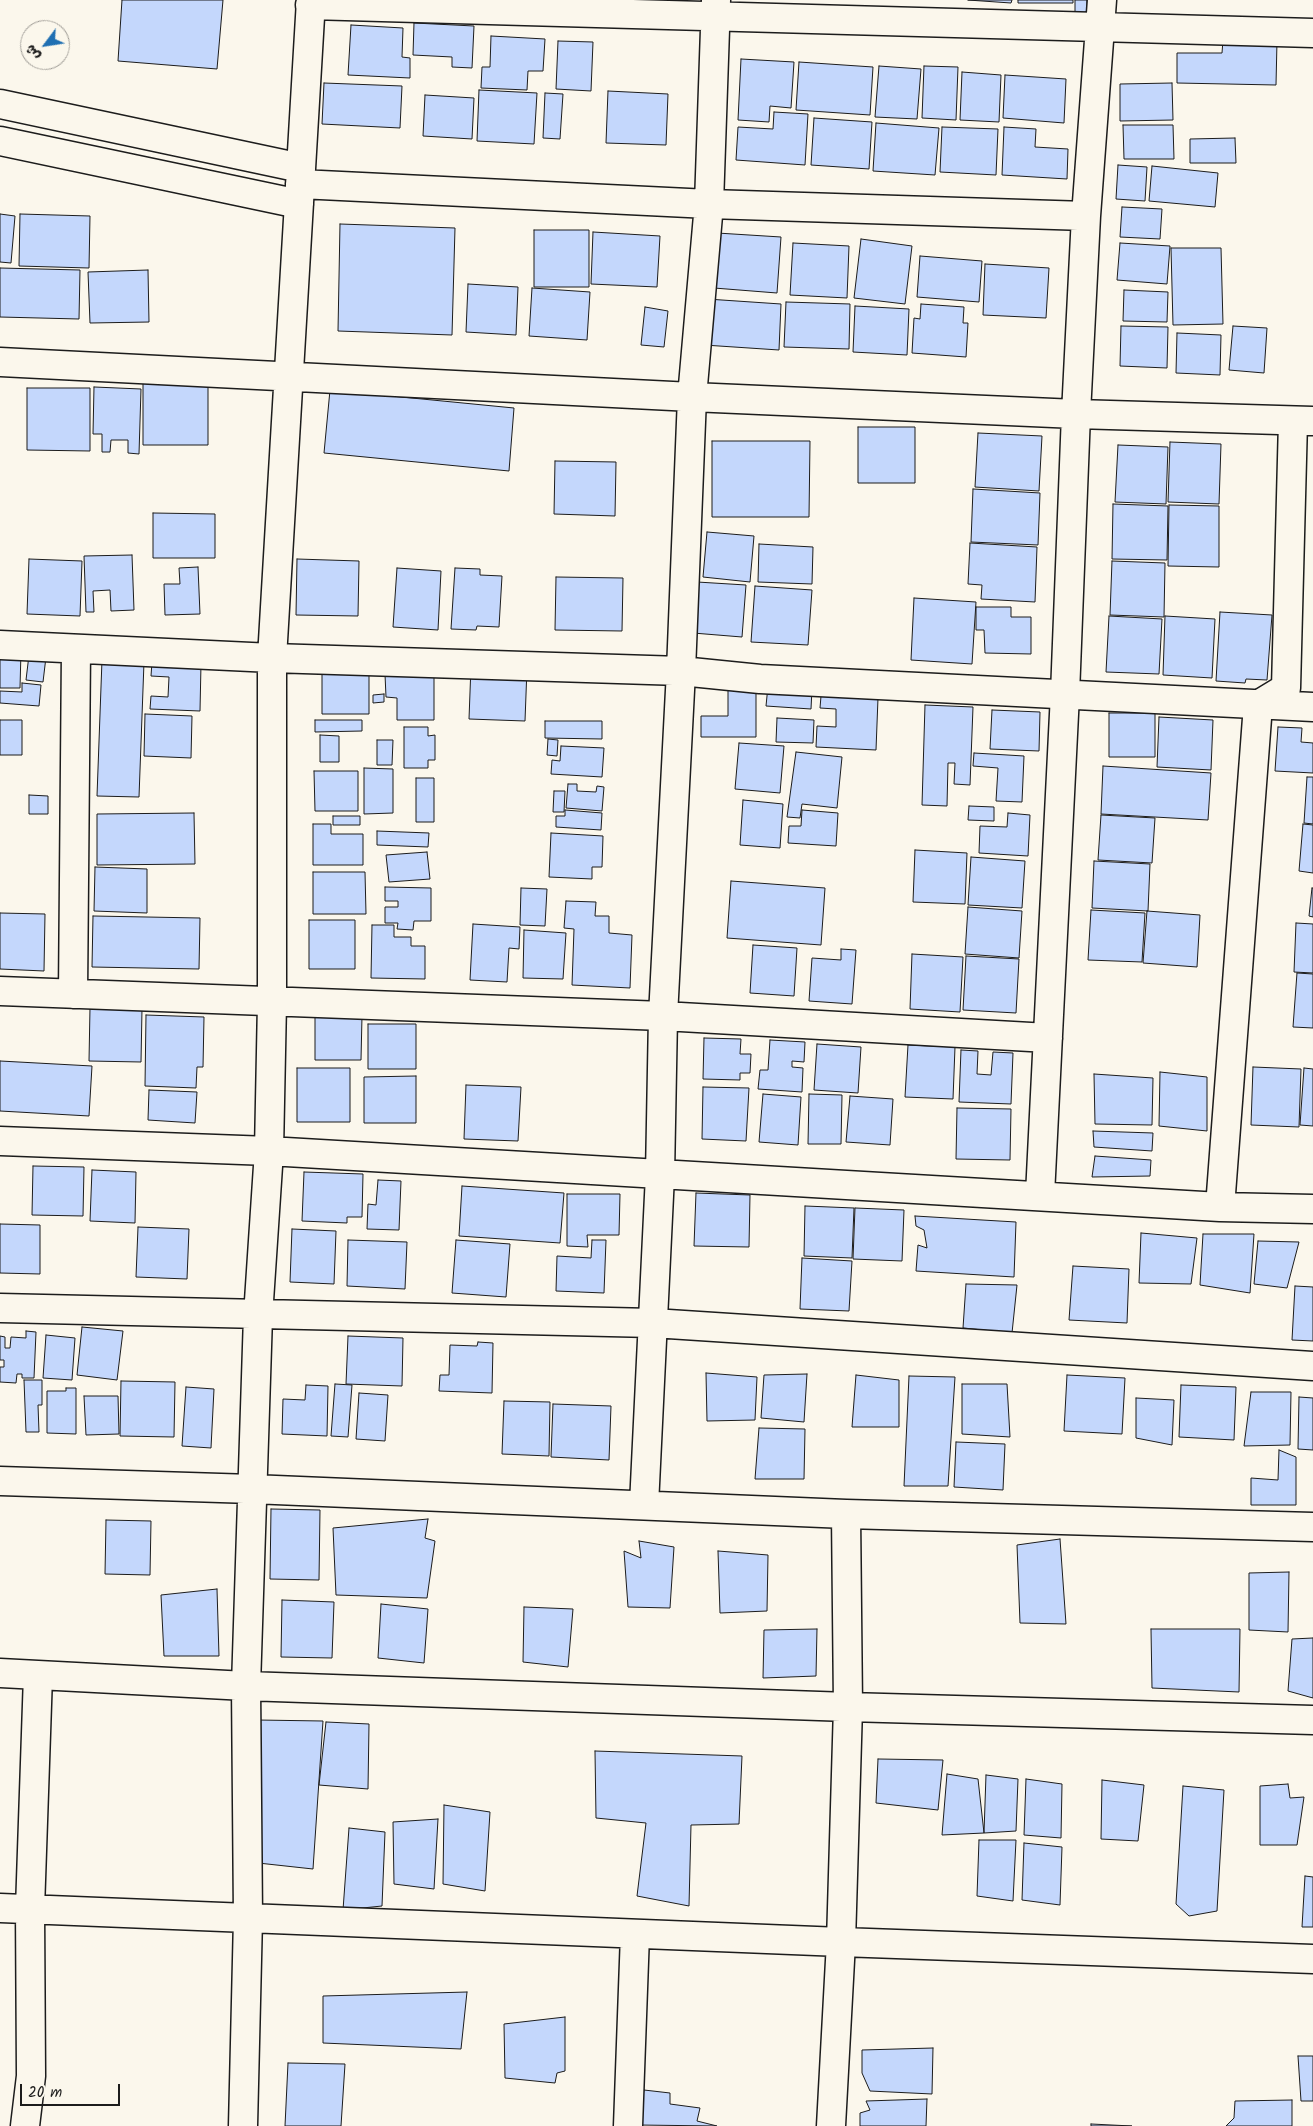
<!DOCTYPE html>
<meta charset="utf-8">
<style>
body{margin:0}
#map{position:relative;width:1313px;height:2126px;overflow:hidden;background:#fbf7ec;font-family:Kalam,"Playpen Sans Arabic",sans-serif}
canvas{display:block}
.north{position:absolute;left:20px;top:20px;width:50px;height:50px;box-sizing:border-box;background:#fbf7ec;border:1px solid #a29f99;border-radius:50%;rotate:239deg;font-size:14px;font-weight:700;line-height:20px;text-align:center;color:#1c1c1c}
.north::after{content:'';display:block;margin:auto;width:18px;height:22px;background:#1f6fb2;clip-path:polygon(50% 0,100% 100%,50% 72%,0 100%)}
.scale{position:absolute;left:20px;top:2084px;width:100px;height:22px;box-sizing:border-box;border:2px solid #1c1c1c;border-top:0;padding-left:6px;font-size:15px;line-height:18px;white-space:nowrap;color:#1c1c1c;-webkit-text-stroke:4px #fbf7ec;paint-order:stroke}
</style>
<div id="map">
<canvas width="1313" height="2126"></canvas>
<div class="north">ش</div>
<div class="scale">20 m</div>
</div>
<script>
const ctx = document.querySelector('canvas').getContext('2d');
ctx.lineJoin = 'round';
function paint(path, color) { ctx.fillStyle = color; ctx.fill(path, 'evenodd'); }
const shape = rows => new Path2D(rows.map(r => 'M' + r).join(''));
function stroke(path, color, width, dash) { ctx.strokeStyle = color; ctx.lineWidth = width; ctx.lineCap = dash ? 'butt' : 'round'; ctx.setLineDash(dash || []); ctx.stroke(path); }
const building = shape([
 [122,0,223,0,217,69,118,61,122,0],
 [968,0,1012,0,1011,3,968,0],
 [1018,0,1073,0,1073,3,1018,3,1018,0],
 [1075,0,1087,0,1087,17,1075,17,1075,0],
 [414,23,474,26,472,68,452,67,452,57,413,55,414,23],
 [351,25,403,28,402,57,410,58,410,78,348,75,351,25],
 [491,36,545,39,543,71,528,71,527,90,481,88,482,67,490,67,491,36],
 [1223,40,1277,41,1276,85,1177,83,1177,53,1222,53,1223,40],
 [558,41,593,42,591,91,556,89,558,41],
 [741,59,794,62,791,108,770,106,769,122,738,120,741,59],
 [799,62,873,67,870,115,796,110,799,62],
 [879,66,921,69,917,119,875,117,879,66],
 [924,66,958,67,956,120,922,118,924,66],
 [962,72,1001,75,999,122,960,120,962,72],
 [1005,75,1066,79,1064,123,1003,118,1005,75],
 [324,83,402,86,400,128,322,124,324,83],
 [1172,83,1173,120,1120,121,1120,84,1172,83],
 [479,90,537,93,534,144,477,141,479,90],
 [608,91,668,94,666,145,606,143,608,91],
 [545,93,563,94,560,139,543,138,545,93],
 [425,95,474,98,472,139,423,136,425,95],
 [774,112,808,114,805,165,736,160,738,127,773,129,774,112],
 [814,118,872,122,869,169,811,165,814,118],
 [876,123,939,128,935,175,873,171,876,123],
 [1123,125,1173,125,1174,159,1124,159,1123,125],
 [942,127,998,129,996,175,940,172,942,127],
 [1004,127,1036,129,1035,147,1068,149,1067,179,1002,175,1004,127],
 [1235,138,1236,163,1190,163,1190,139,1235,138],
 [1118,165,1147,167,1145,201,1116,199,1118,165],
 [1152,166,1218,173,1215,207,1149,201,1152,166],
 [1122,207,1162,209,1160,239,1120,237,1122,207],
 [0,214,15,216,11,263,0,262,0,214],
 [20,214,90,216,89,268,19,266,20,214],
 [340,224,455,228,452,335,338,331,340,224],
 [534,230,589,230,589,287,534,287,534,230],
 [593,232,660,236,657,287,591,284,593,232],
 [717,233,781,237,777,293,714,288,717,233],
 [861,239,912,246,905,304,854,298,861,239],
 [793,243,849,246,847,298,790,295,793,243],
 [1120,243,1170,246,1167,284,1117,280,1120,243],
 [1171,248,1221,248,1223,324,1173,325,1171,248],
 [920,256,982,261,979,302,917,297,920,256],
 [985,264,1049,268,1046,318,983,315,985,264],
 [0,268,80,270,79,319,0,317,0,268],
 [148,270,149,322,90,323,88,272,148,270],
 [468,284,518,287,516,335,466,332,468,284],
 [532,288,590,292,587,340,529,336,532,288],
 [1124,290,1168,292,1167,322,1123,321,1124,290],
 [707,299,781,304,779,350,704,345,707,299],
 [786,302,850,304,849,349,784,347,786,302],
 [921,304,964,307,963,323,968,323,966,357,912,353,914,318,920,319,921,304],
 [855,306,909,309,907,355,853,352,855,306],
 [645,307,668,311,664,347,641,345,645,307],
 [1121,326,1168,327,1167,368,1120,366,1121,326],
 [1233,326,1267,328,1264,373,1229,370,1233,326],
 [1177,333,1221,335,1220,375,1176,373,1177,333],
 [143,383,208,383,208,445,143,445,143,383],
 [94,387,141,389,139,454,128,453,128,440,111,440,110,452,102,452,102,434,93,434,94,387],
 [27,388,90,388,90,451,27,450,27,388],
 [330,390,514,408,509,471,324,453,330,390],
 [858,427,915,427,915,483,858,483,858,427],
 [978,433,1042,436,1039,491,975,487,978,433],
 [712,441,810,441,809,517,712,517,712,441],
 [1170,442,1221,444,1219,504,1168,502,1170,442],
 [1118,445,1168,447,1166,504,1115,502,1118,445],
 [555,461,616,462,615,516,554,514,555,461],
 [973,489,1040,493,1038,545,971,542,973,489],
 [1113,504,1168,506,1167,560,1112,559,1113,504],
 [1169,505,1219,506,1219,567,1168,566,1169,505],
 [153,513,215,514,215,558,153,558,153,513],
 [707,532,754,536,750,582,703,577,707,532],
 [970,543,1037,547,1035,602,981,599,982,585,968,584,970,543],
 [759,544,813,547,812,584,758,582,759,544],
 [132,555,134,610,111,611,110,590,93,591,94,612,86,612,84,556,132,555],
 [29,559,82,561,80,616,27,614,29,559],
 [297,559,359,561,358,616,296,615,297,559],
 [1112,561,1165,563,1164,617,1110,615,1112,561],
 [198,567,200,614,165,615,164,584,180,584,179,568,198,567],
 [397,568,441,571,438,630,393,627,397,568],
 [455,568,480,569,480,575,502,576,499,627,477,626,476,630,451,629,455,568],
 [556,577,623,578,622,631,555,630,556,577],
 [697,582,746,585,742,637,693,633,697,582],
 [755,586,812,590,808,645,751,642,755,586],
 [914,598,976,602,972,664,911,660,914,598],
 [976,607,1011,607,1011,617,1031,617,1031,654,985,653,984,630,976,630,976,607],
 [1220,612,1272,615,1267,680,1246,679,1245,683,1216,681,1220,612],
 [1109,616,1162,619,1159,674,1106,672,1109,616],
 [1165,616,1215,619,1212,678,1163,675,1165,616],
 [0,651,21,651,20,688,0,688,0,651],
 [29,655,46,657,43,682,26,680,29,655],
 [102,660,144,662,139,797,97,796,102,660],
 [152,662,201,664,200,711,150,709,151,696,168,697,169,677,151,676,152,662],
 [471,666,527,668,525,721,469,719,471,666],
 [322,668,369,668,369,714,322,714,322,668],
 [385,674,434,674,434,720,397,720,397,698,386,697,385,674],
 [22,683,41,685,39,706,0,703,0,691,22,692,22,683],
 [728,686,756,686,756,737,701,737,701,716,728,716,728,686],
 [768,686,812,689,811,709,766,706,768,686],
 [384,694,384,702,373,703,373,695,384,694],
 [821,696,878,698,876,750,816,747,817,726,836,727,836,709,820,708,821,696],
 [925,705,973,707,970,785,954,784,955,763,948,763,947,806,922,805,925,705],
 [992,710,1040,712,1039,751,990,749,992,710],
 [1109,713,1155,713,1155,757,1109,757,1109,713],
 [145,714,192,716,191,758,144,756,145,714],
 [1159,717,1213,720,1211,770,1157,767,1159,717],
 [777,718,814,720,813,743,776,742,777,718],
 [0,720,22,720,22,755,0,755,0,720],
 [315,720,362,720,362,731,315,732,315,720],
 [545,721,602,721,602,739,545,738,545,721],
 [404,727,428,727,428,736,435,735,435,760,428,760,428,768,404,768,404,727],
 [1278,727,1302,728,1301,742,1313,743,1313,773,1275,771,1278,727],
 [320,735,339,736,339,762,320,762,320,735],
 [548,739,558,740,557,756,547,755,548,739],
 [377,740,393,740,392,765,377,765,377,740],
 [739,743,784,746,780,793,735,789,739,743],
 [561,746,604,748,602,777,551,774,552,760,560,761,561,746],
 [796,752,842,757,837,808,802,804,800,818,787,817,796,752],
 [974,753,1024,756,1022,802,996,801,998,768,973,766,974,753],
 [1103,766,1211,773,1208,820,1101,814,1103,766],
 [364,768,393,769,393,813,364,814,364,768],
 [314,771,358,771,358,811,315,811,314,771],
 [1307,777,1313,777,1313,824,1304,823,1307,777],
 [416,778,434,778,434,822,416,822,416,778],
 [568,784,577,784,577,791,596,792,597,786,604,787,602,811,566,808,568,784],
 [554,791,565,791,564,812,553,812,554,791],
 [29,795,48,796,48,814,29,814,29,795],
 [743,800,783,804,780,848,740,845,743,800],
 [969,806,994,807,994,821,968,820,969,806],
 [565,810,602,813,601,830,556,827,556,816,565,816,565,810],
 [802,810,838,813,836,846,788,843,789,826,801,826,802,810],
 [194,813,195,864,97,865,97,814,194,813],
 [1008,813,1030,815,1028,856,979,853,980,826,1007,827,1008,813],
 [1101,815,1155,818,1152,863,1098,860,1101,815],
 [333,816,360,816,360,825,333,825,333,816],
 [313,824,331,824,331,834,363,834,363,865,313,865,313,824],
 [1303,824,1313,825,1313,873,1299,871,1303,824],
 [377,831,429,833,428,847,377,845,377,831],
 [551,833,603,836,602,867,592,867,592,879,549,877,551,833],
 [915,850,967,853,965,904,913,902,915,850],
 [427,852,430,879,389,882,386,855,427,852],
 [971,857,1025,861,1022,908,968,905,971,857],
 [1094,861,1150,864,1148,911,1092,908,1094,861],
 [95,867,147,869,147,913,94,911,95,867],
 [313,872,365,872,366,914,313,914,313,872],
 [731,881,825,888,821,945,727,938,731,881],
 [385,887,431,888,431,921,414,921,413,930,397,929,398,923,385,923,385,907,398,907,398,901,385,901,385,887],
 [521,888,547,889,545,926,520,925,521,888],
 [1312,888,1313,888,1313,917,1309,916,1312,888],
 [566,901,596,902,595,916,609,916,609,933,632,935,630,988,572,985,574,929,564,928,566,901],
 [968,907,1022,911,1019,958,965,954,968,907],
 [1091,910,1145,913,1142,962,1088,960,1091,910],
 [1147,911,1200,915,1197,967,1143,963,1147,911],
 [0,913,45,914,44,971,0,969,0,913],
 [93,916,200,918,199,969,92,967,93,916],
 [309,920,355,920,355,969,309,969,309,920],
 [1296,923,1313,924,1313,973,1294,972,1296,923],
 [473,924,520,927,519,949,509,948,507,982,470,980,473,924],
 [372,925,394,925,394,937,411,937,411,946,425,946,425,979,371,978,372,925],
 [524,930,566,933,563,979,523,978,524,930],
 [753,945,797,948,794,996,750,993,753,945],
 [841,949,856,950,852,1004,809,1001,812,958,841,960,841,949],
 [912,954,963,957,960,1012,910,1009,912,954],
 [966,956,1019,959,1016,1013,963,1010,966,956],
 [1297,973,1313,974,1313,1028,1293,1027,1297,973],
 [90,1008,142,1009,141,1062,89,1061,90,1008],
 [146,1015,204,1017,203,1067,197,1067,196,1088,145,1086,146,1015],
 [315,1016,362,1016,361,1060,315,1060,315,1016],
 [368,1024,416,1024,416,1069,368,1069,368,1024],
 [704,1038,741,1039,740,1054,751,1054,750,1073,740,1073,740,1080,703,1079,704,1038],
 [770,1040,805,1042,804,1062,792,1061,792,1067,803,1068,802,1092,758,1089,760,1070,768,1070,770,1040],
 [817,1044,861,1047,858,1093,814,1090,817,1044],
 [908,1045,955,1047,953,1099,905,1097,908,1045],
 [961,1050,978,1051,977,1074,991,1075,993,1052,1013,1053,1011,1104,959,1102,961,1050],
 [0,1061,92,1066,89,1116,0,1111,0,1061],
 [1253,1067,1301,1069,1299,1127,1251,1125,1253,1067],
 [297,1068,350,1068,350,1122,297,1122,297,1068],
 [1304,1068,1313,1069,1313,1126,1300,1125,1304,1068],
 [1160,1072,1207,1077,1207,1131,1159,1126,1160,1072],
 [1094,1074,1153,1078,1152,1125,1095,1124,1094,1074],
 [416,1076,416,1123,364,1123,364,1077,416,1076],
 [466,1085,521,1087,518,1141,464,1139,466,1085],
 [703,1087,749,1088,746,1141,702,1139,703,1087],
 [149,1090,197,1092,195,1123,148,1120,149,1090],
 [763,1094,801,1097,798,1145,759,1142,763,1094],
 [809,1094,842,1095,841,1144,808,1144,809,1094],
 [850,1096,893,1099,890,1145,846,1142,850,1096],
 [957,1108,1011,1109,1010,1160,956,1159,957,1108],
 [1093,1131,1153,1133,1152,1151,1094,1147,1093,1131],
 [1095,1156,1151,1160,1150,1176,1092,1177,1095,1156],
 [33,1166,84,1167,83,1216,32,1215,33,1166],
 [92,1170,136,1172,135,1223,90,1221,92,1170],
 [304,1172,363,1174,362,1217,347,1217,347,1223,302,1221,304,1172],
 [378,1180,401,1181,399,1230,367,1229,368,1204,376,1205,378,1180],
 [462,1186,564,1193,560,1243,459,1236,462,1186],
 [696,1193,750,1195,749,1247,694,1246,696,1193],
 [567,1194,620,1194,619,1235,587,1235,588,1247,567,1246,567,1194],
 [805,1206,854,1208,852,1258,804,1256,805,1206],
 [855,1208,904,1210,902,1261,853,1259,855,1208],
 [915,1216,1016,1222,1014,1277,916,1271,918,1245,927,1248,924,1230,916,1226,915,1216],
 [0,1224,40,1225,40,1274,0,1273,0,1224],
 [138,1227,189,1229,187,1279,136,1277,138,1227],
 [292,1229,336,1231,334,1284,290,1282,292,1229],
 [1141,1233,1197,1238,1191,1284,1139,1283,1141,1233],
 [1203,1234,1254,1234,1250,1293,1200,1285,1203,1234],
 [348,1240,407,1242,405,1289,347,1286,348,1240],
 [456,1240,510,1244,506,1297,452,1293,456,1240],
 [592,1240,606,1240,604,1293,556,1291,557,1256,591,1258,592,1240],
 [1258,1241,1299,1242,1287,1288,1254,1284,1258,1241],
 [802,1258,852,1261,849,1311,800,1309,802,1258],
 [1073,1266,1129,1269,1127,1323,1069,1320,1073,1266],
 [966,1284,1017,1285,1012,1333,963,1328,966,1284],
 [1295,1286,1313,1287,1313,1341,1292,1340,1295,1286],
 [82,1327,123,1331,117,1380,77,1375,82,1327],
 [26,1331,36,1332,34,1378,22,1378,22,1374,17,1374,16,1383,0,1382,0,1367,4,1367,4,1360,0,1360,0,1336,5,1337,5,1348,10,1348,11,1337,26,1338,26,1331],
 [46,1335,75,1338,72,1380,43,1378,46,1335],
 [348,1336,403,1338,402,1386,346,1384,348,1336],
 [478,1342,493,1343,492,1393,439,1391,440,1375,449,1375,450,1345,477,1346,478,1342],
 [706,1373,757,1377,755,1420,707,1421,706,1373],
 [807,1374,804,1422,761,1418,764,1375,807,1374],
 [856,1375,899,1380,899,1427,852,1427,856,1375],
 [1067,1375,1125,1378,1122,1434,1064,1431,1067,1375],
 [909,1376,955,1377,948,1486,904,1486,909,1376],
 [24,1380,42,1380,42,1405,38,1405,39,1432,26,1432,24,1380],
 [121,1381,175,1382,174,1437,120,1436,121,1381],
 [335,1384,352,1385,348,1437,331,1436,335,1384],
 [962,1384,1007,1384,1010,1437,962,1434,962,1384],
 [306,1385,328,1386,327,1436,282,1434,283,1399,305,1400,306,1385],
 [1181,1385,1236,1387,1234,1440,1179,1437,1181,1385],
 [186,1387,214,1389,211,1448,182,1446,186,1387],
 [66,1388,76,1388,76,1434,47,1433,47,1391,66,1391,66,1388],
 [1251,1392,1291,1392,1290,1445,1244,1446,1251,1392],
 [359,1393,388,1395,385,1441,356,1439,359,1393],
 [84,1396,118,1396,119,1434,86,1435,84,1396],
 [1299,1397,1313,1398,1313,1450,1298,1449,1299,1397],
 [1136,1398,1174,1400,1172,1445,1136,1438,1136,1398],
 [504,1401,550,1402,549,1456,502,1454,504,1401],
 [553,1404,611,1406,609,1460,551,1457,553,1404],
 [759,1428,805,1429,804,1479,755,1479,759,1428],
 [956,1442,1005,1444,1003,1490,954,1487,956,1442],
 [1279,1450,1296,1457,1296,1505,1251,1505,1251,1478,1278,1480,1279,1450],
 [271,1509,320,1510,319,1580,270,1579,271,1509],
 [428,1519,425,1538,435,1541,427,1598,336,1595,333,1528,428,1519],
 [106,1520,151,1521,150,1575,105,1574,106,1520],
 [1060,1539,1066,1624,1020,1623,1017,1545,1060,1539],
 [639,1541,674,1547,670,1608,628,1607,624,1551,641,1558,639,1541],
 [718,1551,768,1555,767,1611,720,1613,718,1551],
 [1289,1572,1288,1632,1249,1630,1249,1573,1289,1572],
 [217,1589,219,1656,164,1656,161,1595,217,1589],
 [282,1600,334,1602,332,1658,281,1657,282,1600],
 [381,1604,428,1609,424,1663,378,1658,381,1604],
 [524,1607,573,1609,568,1667,523,1662,524,1607],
 [817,1629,816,1676,763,1678,764,1630,817,1629],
 [1151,1629,1240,1629,1239,1692,1152,1688,1151,1629],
 [1313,1638,1313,1698,1288,1691,1292,1639,1313,1638],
 [257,1720,323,1721,313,1869,249,1862,257,1720],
 [326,1722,369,1724,368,1789,319,1785,326,1722],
 [595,1751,742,1756,739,1824,691,1825,689,1906,637,1896,646,1823,596,1818,595,1751],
 [878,1759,943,1760,938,1810,876,1803,878,1759],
 [947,1774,978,1779,984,1833,942,1835,947,1774],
 [986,1775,1018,1779,1016,1831,984,1833,986,1775],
 [1026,1779,1062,1784,1061,1838,1024,1835,1026,1779],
 [1102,1780,1144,1785,1138,1841,1101,1839,1102,1780],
 [1288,1784,1290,1798,1304,1797,1297,1845,1260,1845,1260,1786,1288,1784],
 [1183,1786,1224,1790,1217,1911,1189,1916,1176,1904,1183,1786],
 [444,1805,490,1812,485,1891,443,1884,444,1805],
 [438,1819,434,1889,394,1884,393,1822,438,1819],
 [349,1828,385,1832,382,1906,343,1910,349,1828],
 [979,1840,1016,1840,1013,1901,977,1896,979,1840],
 [1024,1843,1062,1847,1060,1905,1022,1900,1024,1843],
 [1305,1876,1313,1877,1313,1927,1302,1927,1305,1876],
 [467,1992,461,2049,323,2043,323,1996,467,1992],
 [565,2017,565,2071,557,2073,555,2083,505,2078,504,2024,565,2017],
 [933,2048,932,2094,870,2091,862,2073,862,2050,933,2048],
 [1298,2056,1313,2056,1313,2101,1301,2101,1298,2056],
 [288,2063,345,2064,341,2126,285,2126,288,2063],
 [644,2090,670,2093,670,2104,700,2108,697,2121,717,2126,638,2125,644,2090],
 [927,2099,926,2126,860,2126,860,2113,870,2110,866,2101,927,2099],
 [1292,2100,1292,2126,1226,2126,1234,2118,1235,2101,1292,2100],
 [1091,2124,1132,2126,1091,2126,1091,2124]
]);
paint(building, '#c4d7fc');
stroke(building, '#1c1c1c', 1);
const minor = shape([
 [310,5,1313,33],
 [0,104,301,168],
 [0,141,299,204],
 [300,184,709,204,1086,216],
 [0,362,692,397,1076,414,1313,421],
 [0,645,272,658,681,671,760,679,1313,707],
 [0,991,663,1016,1048,1038],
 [73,994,76,649],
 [0,1141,269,1151,1220,1207,1313,1209],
 [1040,1195,1065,694,1076,414,1086,216,1102,0],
 [1220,1207,1258,705,1286,688,1293,421],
 [0,1308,653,1323,1313,1366],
 [0,1481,252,1489,846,1514,1313,1527],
 [644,1505,660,1175,663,1016,681,671,692,397,709,204,716,0],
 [0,1673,246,1686,848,1707,1313,1720],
 [0,1908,841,1942,1313,1959],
 [25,2126,31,2076,30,1909,38,1675],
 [243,2126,248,1918,246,1686,258,1316,269,1151,272,1002,272,658,311,0],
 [628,2126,635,1934],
 [831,2126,841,1942,848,1707,846,1514]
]);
stroke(minor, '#1c1c1c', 31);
stroke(minor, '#fbf7ec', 28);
</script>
